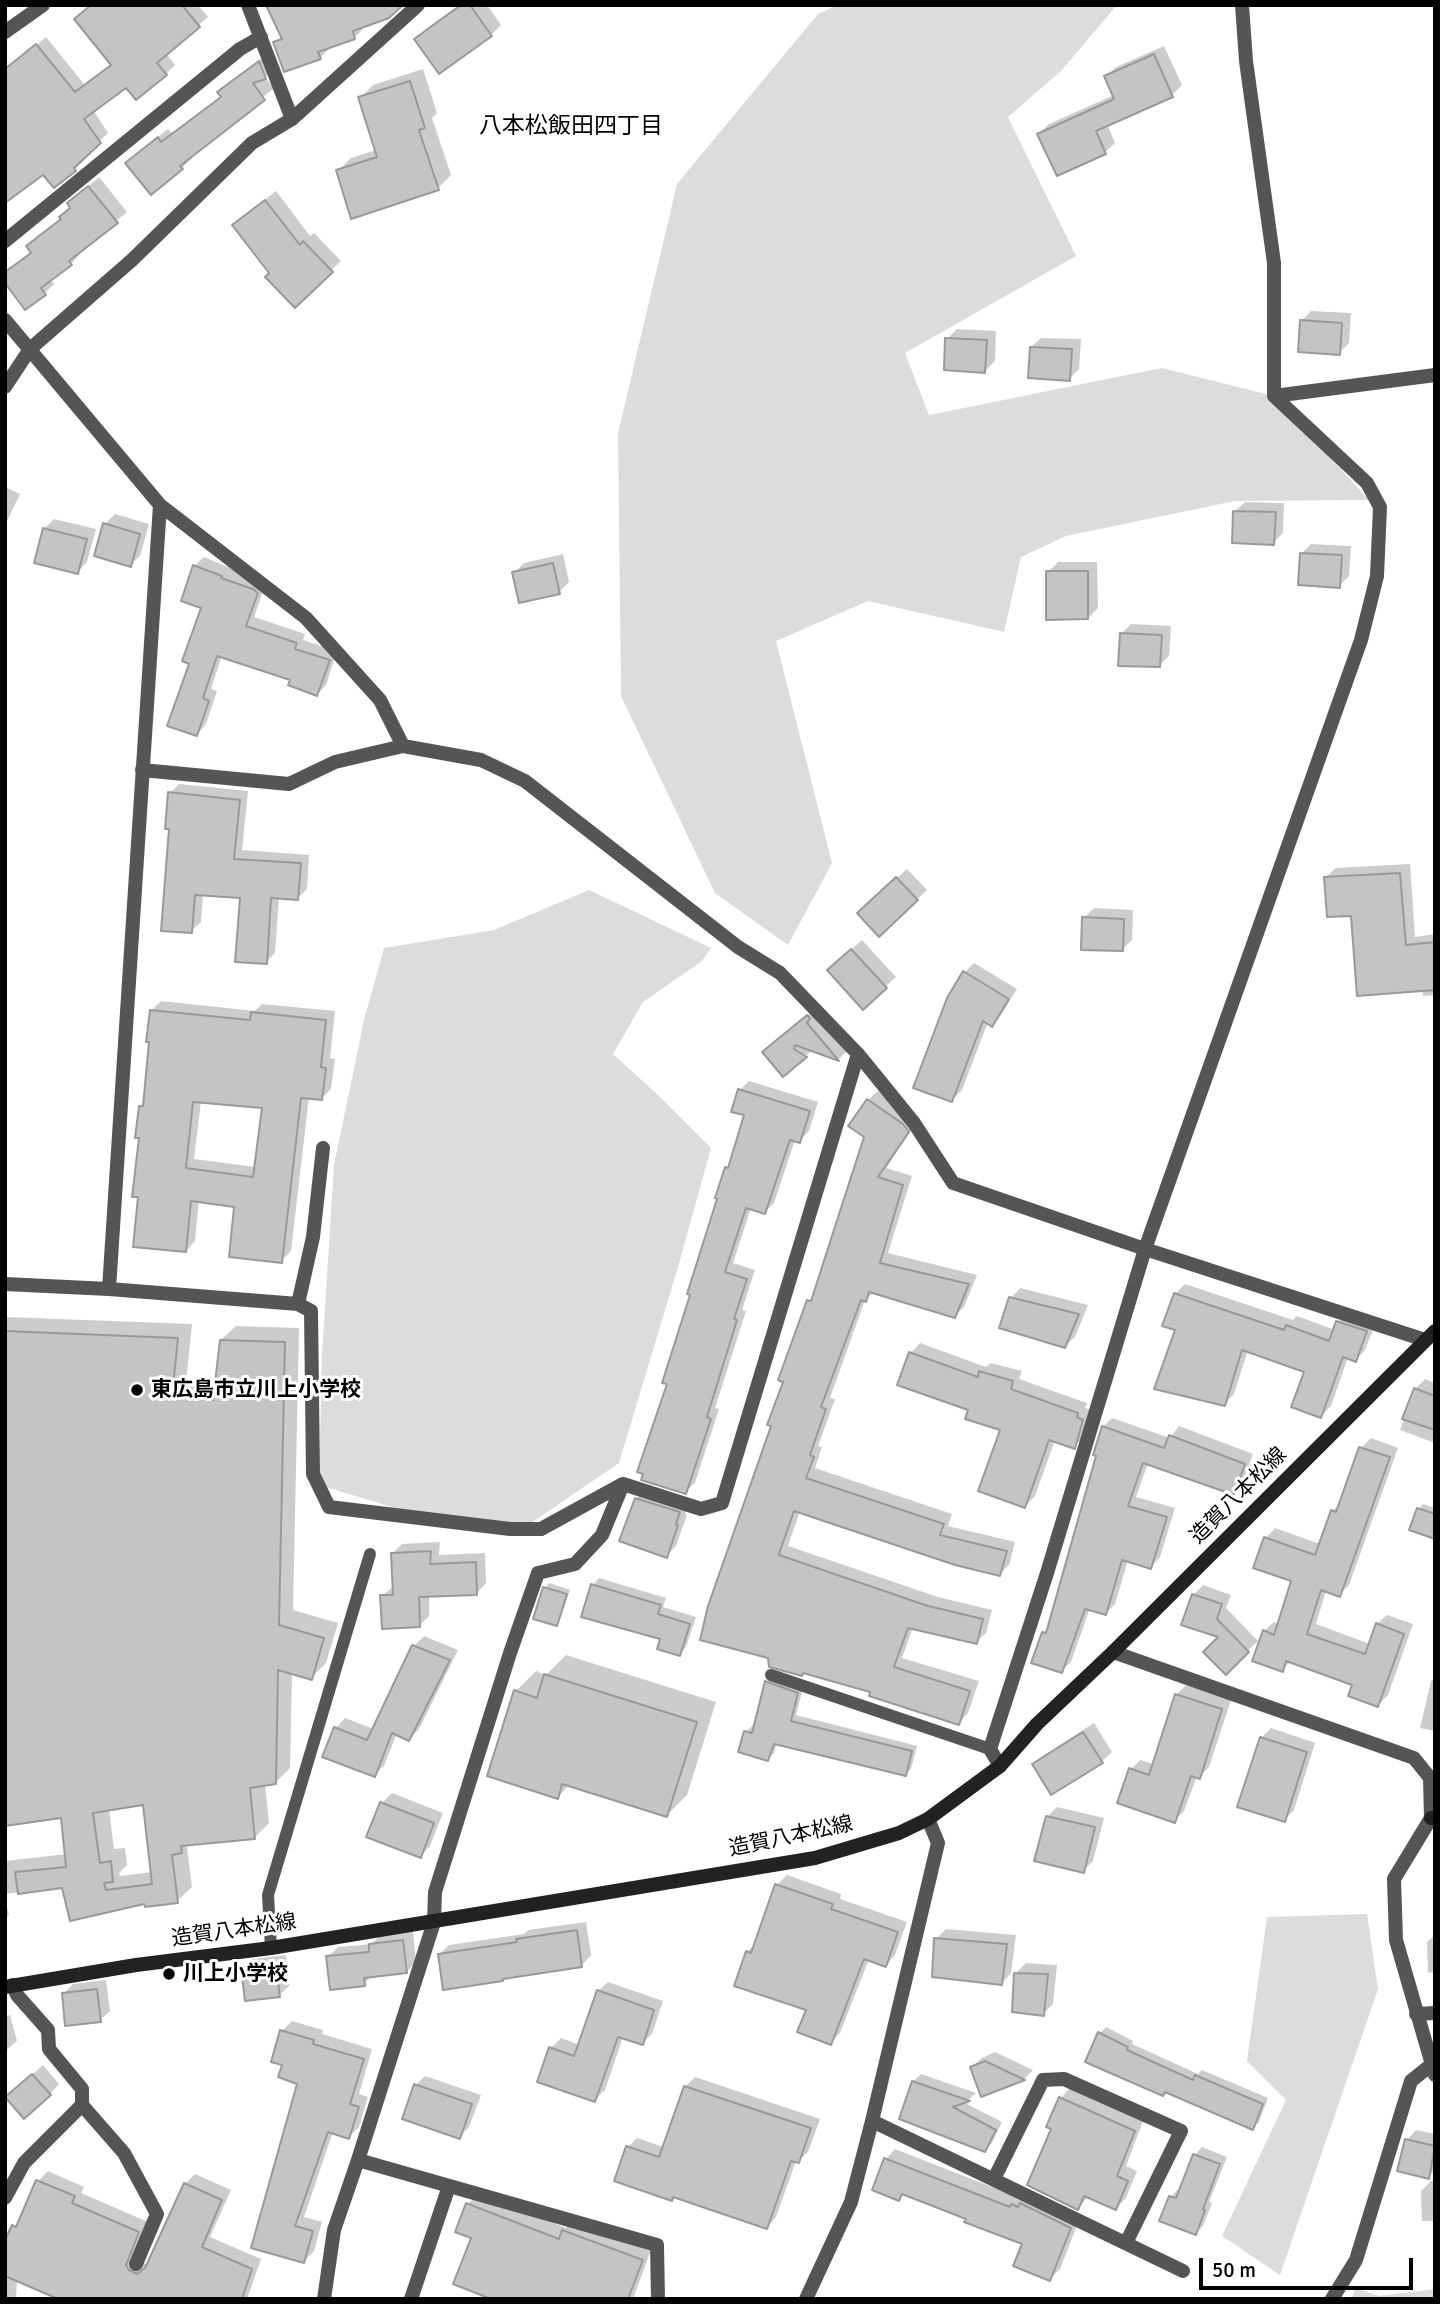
<!DOCTYPE html>
<meta charset="utf-8">
<style>
body{margin:0}
#map{position:relative;width:1440px;height:2304px;overflow:hidden;background:#fff;font-family:Signika,sans-serif}
canvas{display:block}
.frame{position:absolute;inset:0;border:7px solid #000;pointer-events:none}
.scale{position:absolute;left:1199px;top:2258px;width:214px;height:32px;box-sizing:border-box;border:4px solid #000;border-top:0;padding-left:9px;font-size:21px;line-height:24px;white-space:nowrap;color:#000;-webkit-text-stroke:5px #fff;paint-order:stroke}
</style>
<div id="map">
<canvas width="1440" height="2304"></canvas>
<div class="frame"></div>
<div class="scale">50 m</div>
</div>
<script>
const ctx = document.querySelector('canvas').getContext('2d');
ctx.lineJoin = 'round';
function paint(path, color) { ctx.fillStyle = color; ctx.fill(path, 'evenodd'); }
const shape = rows => new Path2D(rows.map(r => 'M' + r).join(''));
function stroke(path, color, width, dash) { ctx.strokeStyle = color; ctx.lineWidth = width; ctx.lineCap = dash ? 'butt' : 'round'; ctx.setLineDash(dash || []); ctx.stroke(path); }
function write(font, color, halo, rows, align = 'center') {
  ctx.font = font + ' Signika,"Noto Sans JP",sans-serif'; ctx.lineWidth = 6; ctx.setLineDash([]); ctx.textBaseline = 'middle'; ctx.strokeStyle = halo; ctx.fillStyle = color; for (const [text, x, y, turn = 0] of rows) {
    ctx.save(); ctx.translate(x, y); ctx.rotate((+turn || 0) * Math.PI / 180); ctx.textAlign = isNaN(turn) ? turn : align; if (halo) ctx.strokeText(text, 0, 0); ctx.fillText(text, 0, 0); ctx.restore();
  }
}
paint(shape([
 [838,5,1117,5,1061,71,1008,117,1076,256,905,353,929,415,1162,368,1274,396,1369,500,1235,501,1066,536,1021,557,1004,632,868,601,776,641,832,863,788,945,715,893,621,696,618,433,677,184,818,14],
 [589,890,711,948,702,961,643,1002,613,1054,660,1097,711,1148,678,1267,619,1463,531,1523,438,1521,319,1485,322,1354,334,1165,364,1020,384,948,494,930],
 [1367,1914,1378,1989,1280,2275,1222,2236,1286,2100,1247,2061,1267,1917],
 [1356,2288,1379,2296,1435,2289,1435,2299,1351,2299]
]), '#dcdcdc');
paint(shape([
 [91,5,198,5,208,17,166,53,175,65,166,74,136,98,126,85,93,110,108,133,82,158,84,160,75,169,55,186,17,62,46,37,84,84,112,64],
 [459,5,487,5,501,25,491,35,416,39,426,29],
 [362,26,363,29,354,38,328,46,329,49,320,58,275,43,282,36],
 [1164,46,1182,85,1172,95,1107,124,1115,143,1105,152,1058,174,1039,134,1049,124,1114,95,1106,77,1116,67],
 [269,53,275,67,265,77,274,88,190,156,192,158,182,168,151,193,137,154,168,129,172,133,222,96,219,92,229,82],
 [423,69,437,113,432,118,451,175,438,188,338,171,351,158,376,150,360,98,373,85],
 [99,177,127,212,79,252,80,254,71,264,50,279,54,284,45,293,5,273,32,251,28,246,62,218,72,207,69,203],
 [276,191,310,236,314,233,341,261,295,305,271,273,244,216],
 [1311,311,1351,313,1349,343,1339,353,1301,321],
 [957,329,996,331,995,361,985,371,947,339],
 [1041,338,1081,339,1079,369,1069,379,1031,347],
 [5,487,20,494,5,525],
 [1245,502,1284,503,1283,533,1273,543,1235,511],
 [115,514,149,524,140,556,130,565,105,524],
 [54,519,96,529,87,562,77,572,45,528],
 [1311,544,1351,546,1349,576,1339,586,1301,554],
 [563,554,569,582,559,592,514,573,524,563],
 [204,557,266,583,254,617,305,634,303,640,337,651,326,685,317,694,292,679,222,655,211,689,217,691,206,724,197,734,191,662,203,607,194,566],
 [1058,562,1097,562,1098,608,1088,618,1048,572],
 [1131,624,1171,626,1169,656,1159,666,1121,634],
 [179,784,248,791,242,850,309,855,307,889,298,898,279,897,275,953,266,962,242,897,203,894,201,922,191,931,170,793],
 [1410,864,1415,937,1435,934,1435,995,1423,996,1422,989,1353,914,1326,877,1336,868],
 [907,869,927,890,879,934,869,904],
 [1094,908,1133,910,1132,940,1122,950,1084,918],
 [862,940,896,977,863,1007,839,961],
 [974,963,1017,989,1001,1015,991,1024,988,1022,962,1090,952,1100,965,972],
 [161,1001,255,1011,262,1004,335,1011,330,1058,335,1059,331,1089,322,1098,309,1097,291,1251,281,1261,236,1206,199,1200,195,1241,186,1251,140,1196,140,1107,146,1101,152,1010],
 [201,1101,264,1106,256,1167,194,1159],
 [818,1007,848,1050,839,1059,812,1050,806,1056,774,1043],
 [749,1081,818,1102,809,1131,799,1141,795,1140,774,1203,765,1212,751,1208,733,1263,755,1270,742,1310,746,1311,715,1408,719,1409,695,1483,685,1492,669,1383,726,1168,731,1164,746,1114,740,1090],
 [878,1091,912,1115,917,1122,886,1168,912,1176,888,1253,977,1275,964,1307,954,1316,874,1292,865,1300,830,1398,835,1399,818,1446,822,1447,815,1468,952,1514,948,1526,1015,1542,1009,1565,1000,1574,800,1511,788,1546,938,1597,992,1610,986,1633,976,1642,913,1627,902,1658,979,1681,968,1713,959,1723,872,1691,805,1672,802,1674,771,1665,773,1425,809,1301,814,1296,866,1136,868,1100],
 [1185,1284,1293,1320,1297,1316,1335,1330,1338,1322,1348,1312,1376,1322,1365,1350,1356,1360,1348,1357,1331,1406,1321,1416,1306,1371,1248,1350,1234,1394,1224,1404,1177,1329,1175,1294],
 [1020,1288,1088,1305,1075,1337,1065,1346,1011,1298],
 [5,1317,192,1324,186,1382,216,1385,221,1340,236,1326,299,1328,293,1610,338,1623,326,1663,311,1678,292,1672,290,1768,275,1783,265,1784,269,1823,254,1838,190,1844,187,1847,192,1887,177,1901,146,1902,64,1886,5,1894,5,1861,66,1854,62,1816,5,1825],
 [145,1803,152,1872,120,1876,119,1873,127,1865,125,1848,114,1849,109,1809],
 [920,1343,986,1367,991,1363,1022,1371,1019,1379,1087,1403,1085,1408,1092,1410,1084,1437,1074,1446,1055,1440,1035,1496,1025,1506,1003,1428,970,1409,911,1353],
 [1425,1379,1435,1383,1435,1443,1400,1430,1415,1389],
 [1112,1418,1170,1438,1179,1426,1253,1454,1242,1484,1233,1493,1148,1463,1136,1497,1175,1508,1160,1557,1151,1567,1128,1560,1115,1604,1106,1613,1090,1608,1071,1662,1061,1671,1044,1633,1049,1627,1098,1455,1103,1427],
 [1371,1438,1398,1448,1349,1585,1339,1595,1326,1591,1316,1624,1370,1644,1377,1624,1387,1615,1413,1624,1388,1695,1378,1705,1354,1684,1291,1661,1282,1670,1264,1631,1274,1622,1280,1624,1294,1580,1266,1538,1275,1528,1320,1544,1332,1511,1342,1502,1361,1448],
 [646,1489,689,1503,685,1514,687,1515,676,1546,666,1556,636,1499],
 [1423,1504,1435,1508,1435,1537,1411,1529,1419,1509],
 [440,1542,439,1555,485,1553,486,1583,477,1593,429,1595,429,1616,420,1625,382,1596,394,1586,392,1554,402,1544],
 [599,1578,666,1598,663,1607,696,1617,686,1647,680,1654,593,1585],
 [549,1583,570,1590,560,1620,556,1624,545,1588],
 [1203,1585,1231,1595,1226,1608,1258,1641,1226,1672,1221,1637,1193,1595],
 [424,1636,458,1650,419,1729,409,1739,397,1733,384,1766,374,1775,336,1728,345,1718,374,1729,414,1646],
 [566,1655,716,1702,687,1795,667,1815,569,1785,558,1797,516,1691,536,1671,546,1675],
 [772,1677,803,1688,796,1715,917,1746,911,1769,906,1774,777,1743,774,1753,768,1759,746,1732,752,1726,755,1727,767,1682],
 [1435,1678,1435,1731,1420,1728,1431,1681],
 [1186,1685,1231,1700,1209,1767,1199,1777,1197,1776,1184,1811,1174,1821,1131,1769,1140,1760,1154,1764,1176,1695],
 [1094,1723,1112,1752,1102,1761,1034,1764,1044,1755],
 [1271,1728,1315,1743,1294,1810,1284,1820,1261,1738],
 [392,1793,443,1813,430,1846,420,1856,382,1803],
 [1057,1807,1104,1818,1093,1861,1083,1871,1047,1817],
 [787,1875,841,1894,840,1899,907,1922,895,1955,886,1965,869,1959,840,2033,830,2043,808,2009,747,1952,757,1943,777,1885],
 [5,1901,9,1915,5,1918],
 [586,1922,591,1955,582,1965,506,1976,502,1980,439,1955,449,1945,524,1934,528,1930],
 [946,1929,1016,1935,1011,1973,1002,1983,936,1939],
 [413,1931,416,1962,406,1972,373,1975,364,1984,328,1957,338,1947,372,1944,380,1935],
 [1435,1935,1435,1972,1428,1973,1427,1942],
 [286,1955,289,1986,279,1995,243,1968,253,1959],
 [1026,1963,1057,1965,1053,2004,1043,2014,1016,1973],
 [106,1980,110,2011,100,2020,64,1993,73,1984],
 [608,1982,663,2001,652,2034,642,2043,623,2037,605,2090,595,2099,551,2048,561,2038,580,2045,598,1991],
 [10,2015,17,2041,5,2051,5,2017],
 [292,2021,323,2030,322,2034,372,2049,359,2094,368,2097,359,2127,349,2137,333,2132,304,2217,322,2222,314,2251,304,2261,253,2247,300,2083,284,2064,282,2031],
 [1106,2027,1133,2041,1132,2044,1198,2074,1202,2070,1268,2098,1259,2122,1253,2128,1228,2118,1100,2033],
 [995,2052,1033,2070,1024,2079,982,2095,972,2067,982,2058],
 [43,2065,59,2084,50,2094,17,2088],
 [921,2074,976,2093,969,2099,963,2102,1002,2122,992,2143,984,2150,913,2082],
 [425,2076,481,2095,469,2127,459,2137,416,2085],
 [695,2077,820,2119,808,2152,798,2161,796,2161,776,2217,767,2227,675,2196,672,2199,628,2147,637,2138,664,2147,685,2087],
 [1070,2088,1143,2121,1126,2166,1137,2171,1126,2198,1116,2208,1089,2196,1078,2208,1054,2128,1061,2098],
 [1416,2130,1435,2134,1435,2170,1428,2177,1407,2140],
 [1202,2147,1227,2157,1209,2202,1212,2203,1203,2226,1196,2233,1171,2197,1178,2189,1181,2190,1195,2155],
 [895,2149,1020,2198,1080,2218,1060,2269,1050,2279,1024,2243,968,2218,905,2193,899,2199,886,2159],
 [48,2171,84,2187,81,2193,148,2222,138,2261,148,2265,185,2184,195,2174,231,2190,210,2237,261,2259,247,2299,208,2299,17,2279,16,2299,5,2299,5,2256,38,2181],
 [1431,2181,1435,2181,1435,2221,1422,2221,1421,2191],
 [478,2194,566,2228,574,2221,651,2250,633,2299,498,2299,473,2237,468,2204]
]), '#0003');
const building = shape([
 [91,5,182,5,200,27,157,63,167,75,136,100,126,88,84,119,101,143,74,168,76,171,54,188,43,175,5,203,5,69,36,44,75,92,111,65,74,19,91,5],
 [266,5,403,5,389,18,353,31,355,39,318,52,321,59,284,72,273,42,282,39,266,5],
 [461,5,470,5,492,36,439,74,414,39,461,5],
 [1154,54,1173,97,1096,131,1106,154,1057,176,1037,134,1114,99,1104,76,1154,54],
 [259,61,266,79,253,83,265,100,180,166,183,169,151,195,125,163,158,137,161,142,221,97,217,92,259,61],
 [410,81,425,128,419,130,439,190,351,219,336,170,377,157,358,97,410,81],
 [88,186,118,223,69,261,72,265,41,288,46,295,25,310,5,283,5,272,31,253,26,246,61,219,59,217,70,208,67,203,88,186],
 [265,200,300,245,303,241,333,272,295,308,265,277,269,273,232,225,265,200],
 [1300,320,1342,323,1340,355,1298,352,1300,320],
 [945,338,987,340,985,373,944,370,945,338],
 [1030,347,1072,349,1070,381,1028,378,1030,347],
 [1233,511,1276,512,1274,545,1232,543,1233,511],
 [103,523,140,534,131,567,94,556,103,523],
 [43,528,87,539,78,574,34,563,43,528],
 [1300,553,1342,555,1340,588,1298,585,1300,553],
 [553,563,560,594,519,603,512,572,553,563],
 [193,565,222,576,221,578,253,589,258,593,246,626,297,643,295,649,330,660,317,696,288,685,290,680,217,656,203,698,209,701,197,736,167,726,189,664,182,661,201,608,181,601,193,565],
 [1046,571,1088,571,1088,619,1046,620,1046,571],
 [1120,633,1162,635,1160,667,1118,666,1120,633],
 [168,792,240,800,234,859,301,863,298,900,271,898,267,964,235,962,240,898,195,895,192,933,161,931,169,829,165,829,168,792],
 [1400,873,1406,945,1435,942,1435,990,1357,996,1351,916,1327,917,1324,877,1400,873],
 [896,877,918,900,879,937,857,913,896,877],
 [1082,917,1124,919,1123,951,1081,950,1082,917],
 [851,949,887,988,863,1010,827,970,851,949],
 [963,971,1009,999,992,1027,983,1021,952,1102,913,1088,947,998,963,971],
 [150,1010,250,1020,251,1012,326,1020,321,1067,326,1068,322,1100,301,1098,282,1263,229,1257,234,1207,191,1201,186,1252,133,1247,138,1197,132,1197,139,1138,135,1138,139,1106,143,1106,149,1042,146,1042,150,1010],
 [193,1102,262,1108,253,1177,186,1168,193,1102],
 [807,1015,810,1018,807,1023,839,1061,795,1045,794,1049,807,1057,783,1077,762,1052,807,1015],
 [738,1089,810,1111,800,1143,790,1140,765,1214,746,1208,725,1272,747,1279,734,1319,737,1320,707,1417,711,1419,686,1494,641,1480,643,1474,637,1472,667,1384,662,1383,690,1295,687,1294,717,1199,715,1198,725,1167,728,1168,744,1115,731,1112,738,1089],
 [867,1099,903,1124,909,1132,878,1177,903,1185,880,1263,969,1284,955,1318,869,1292,866,1302,861,1300,821,1407,826,1409,810,1455,814,1457,806,1478,944,1524,940,1535,1007,1551,1000,1576,955,1565,794,1511,779,1554,779,1555,928,1606,983,1619,977,1644,908,1628,894,1667,970,1691,959,1725,869,1696,870,1692,803,1673,802,1676,769,1667,768,1658,700,1640,708,1606,771,1426,767,1425,783,1382,778,1380,807,1300,811,1301,864,1137,848,1126,867,1099],
 [1174,1293,1284,1330,1286,1325,1329,1341,1336,1321,1367,1331,1356,1362,1343,1357,1321,1418,1291,1407,1304,1372,1242,1350,1225,1406,1154,1389,1175,1330,1162,1326,1174,1293],
 [1009,1297,1079,1314,1065,1348,999,1328,1009,1297],
 [5,1331,178,1338,172,1396,213,1400,220,1340,285,1342,279,1625,324,1638,312,1680,278,1670,276,1784,250,1788,255,1839,181,1846,182,1853,172,1855,178,1903,145,1907,144,1904,70,1921,62,1888,18,1894,15,1872,66,1867,61,1818,5,1826,5,1331],
 [143,1805,152,1884,106,1890,104,1883,113,1882,111,1861,100,1863,93,1813,143,1805],
 [909,1352,978,1377,979,1371,1013,1381,1011,1389,1078,1413,1077,1417,1083,1420,1075,1449,1049,1440,1025,1508,978,1491,1000,1430,965,1419,968,1410,897,1385,909,1352],
 [1414,1388,1435,1396,1435,1430,1402,1419,1414,1388],
 [1102,1426,1164,1448,1169,1435,1245,1464,1234,1495,1143,1463,1128,1506,1167,1517,1151,1569,1122,1560,1106,1615,1085,1609,1062,1673,1031,1663,1042,1632,1046,1633,1096,1456,1093,1455,1102,1426],
 [1359,1447,1390,1457,1340,1597,1321,1590,1307,1634,1365,1654,1376,1623,1404,1634,1378,1707,1348,1696,1352,1685,1286,1661,1283,1672,1252,1661,1263,1630,1274,1635,1291,1581,1253,1568,1264,1537,1315,1555,1331,1510,1336,1512,1359,1447],
 [635,1498,680,1512,676,1524,678,1525,667,1558,619,1541,635,1498],
 [1417,1508,1435,1514,1435,1539,1409,1530,1417,1508],
 [431,1551,430,1564,476,1562,477,1595,419,1597,420,1627,382,1629,380,1595,393,1595,391,1553,431,1551],
 [591,1584,661,1605,658,1614,690,1624,680,1656,657,1649,660,1639,581,1617,591,1584],
 [543,1587,567,1594,557,1626,533,1619,543,1587],
 [1192,1594,1222,1604,1217,1619,1249,1652,1226,1675,1203,1652,1218,1637,1181,1625,1192,1594],
 [412,1645,450,1660,409,1741,392,1733,375,1777,322,1757,334,1727,367,1740,412,1645],
 [544,1674,697,1722,667,1817,562,1784,558,1799,487,1776,514,1690,537,1698,544,1674],
 [765,1681,798,1693,791,1721,912,1751,906,1776,774,1744,768,1761,738,1752,744,1731,752,1733,765,1681],
 [1175,1694,1222,1709,1200,1779,1191,1776,1175,1823,1117,1803,1129,1768,1149,1775,1175,1694],
 [1083,1732,1103,1763,1051,1795,1032,1764,1083,1732],
 [1260,1737,1307,1752,1285,1822,1237,1807,1260,1737],
 [380,1802,434,1823,421,1858,366,1837,380,1802],
 [1046,1816,1095,1827,1084,1873,1034,1861,1046,1816],
 [775,1884,833,1904,831,1909,898,1932,886,1967,864,1959,831,2045,797,2032,806,2010,734,1986,746,1951,751,1953,775,1884],
 [577,1930,582,1967,503,1979,503,1981,443,1990,438,1954,517,1942,516,1939,577,1930],
 [934,1938,1007,1944,1002,1985,932,1977,934,1938],
 [403,1940,407,1973,364,1978,365,1986,330,1990,326,1956,369,1952,369,1944,403,1940],
 [276,1964,280,1997,245,2001,241,1968,276,1964],
 [1014,1973,1048,1974,1044,2016,1012,2012,1014,1973],
 [97,1989,101,2022,65,2026,62,1993,97,1989],
 [597,1990,654,2010,643,2045,618,2037,595,2102,537,2082,549,2047,574,2056,597,1990],
 [280,2030,314,2040,313,2044,364,2059,350,2104,359,2107,349,2139,328,2132,295,2226,313,2231,304,2263,251,2248,297,2084,278,2077,282,2065,271,2062,280,2030],
 [1098,2032,1128,2047,1127,2050,1193,2080,1195,2075,1263,2104,1253,2130,1165,2092,1163,2096,1085,2062,1098,2032],
 [985,2061,1025,2080,981,2097,970,2067,985,2061],
 [32,2074,51,2095,24,2119,5,2097,32,2074],
 [912,2081,970,2101,953,2107,996,2130,985,2152,899,2119,912,2081],
 [414,2084,472,2104,460,2139,402,2119,414,2084],
 [684,2086,811,2128,799,2163,791,2161,767,2229,673,2197,672,2201,614,2181,626,2146,659,2157,684,2086],
 [1059,2097,1135,2131,1117,2176,1128,2181,1116,2210,1084,2196,1078,2210,1027,2185,1051,2129,1046,2127,1059,2097],
 [1405,2139,1435,2146,1429,2179,1397,2171,1405,2139],
 [1193,2154,1220,2164,1203,2209,1205,2210,1196,2235,1159,2221,1169,2196,1176,2198,1193,2154],
 [884,2158,1010,2207,1011,2204,1018,2207,1020,2203,1071,2228,1050,2281,1013,2266,1022,2244,964,2222,966,2219,902,2194,899,2201,872,2190,884,2158],
 [36,2180,75,2196,72,2203,139,2232,126,2265,129,2270,137,2274,145,2268,184,2183,222,2200,202,2247,252,2269,242,2299,58,2299,5,2276,5,2240,12,2225,16,2227,36,2180],
 [466,2203,559,2239,562,2230,643,2260,628,2299,491,2299,453,2284,471,2238,455,2232,466,2203]
]);
paint(building, '#c4c4c4');
stroke(building, '#999', 2);
stroke(shape([
 [771,1675,990,1749],
 [271,1948,268,1895,370,1554]
]), '#555', 12);
stroke(shape([
 [248,5,292,119],
 [5,32,43,5],
 [5,241,240,49,261,37],
 [5,320,160,505,109,1289],
 [5,387,30,349,132,260,252,143,292,119,418,5],
 [1274,396,1435,375],
 [160,505,306,618,380,700,403,746],
 [142,770,289,784,335,762,403,746,481,760,525,781,738,947,780,973,858,1054,914,1123,953,1183,1145,1249,1425,1340],
 [5,1284,109,1289,298,1304,311,1311,313,1474,329,1507,510,1529,541,1529,623,1484,701,1509,722,1503,858,1054],
 [298,1304,313,1237,323,1148],
 [623,1484,602,1535,575,1564,538,1573,510,1653,435,1892,434,1922,358,2160,657,2245,658,2299],
 [1113,1652,1414,1758,1430,1778,1431,1818,1394,1879,1396,1940,1435,2075],
 [1000,1766,990,1749,1047,1573,1145,1249,1361,640,1377,576,1380,507,1367,483,1274,396,1274,263,1246,61,1242,5],
 [1416,2014,1435,2013],
 [82,2105,124,2153,157,2214,136,2264],
 [872,2121,1183,2271],
 [994,2179,1043,2080,1064,2079,1181,2131,1126,2243],
 [5,2198,24,2163,82,2105,82,2089,49,2049,48,2030,17,1995,13,1985],
 [324,2299,334,2230,358,2160],
 [411,2299,449,2186],
 [806,2299,851,2202,872,2121,938,1843,928,1819],
 [1332,2299,1356,2260,1411,2081,1431,2065]
]), '#555', 14);
stroke(shape([
 [1431,1818,1435,1818],
 [5,1987,136,1965,271,1948,815,1858,899,1833,928,1819,1000,1766,1037,1724,1113,1652,1435,1331]
]), '#222', 14);
for (const [x, y, r, color] of [
 [137,1390,7,"#000"],
 [169,1974,7,"#000"]
]) { const dot = new Path2D(); dot.arc(x, y, r, 0, 2 * Math.PI); ctx.fillStyle = color; ctx.fill(dot); stroke(dot, '#fff', 2.5); }
write('bold 21px', '#000', '#fff', [
 ["東広島市立川上小学校",151,1390],
 ["川上小学校",183,1974]
], 'left');
write('21px', '#000', '#fff', [
 ["造賀八本松線",1239,1496,-45],
 ["造賀八本松線",791,1837,-12],
 ["造賀八本松線",234,1931,-8]
]);
write('23px', '#000', '#fff', [
 ["八本松飯田四丁目",571,127]
]);
</script>
